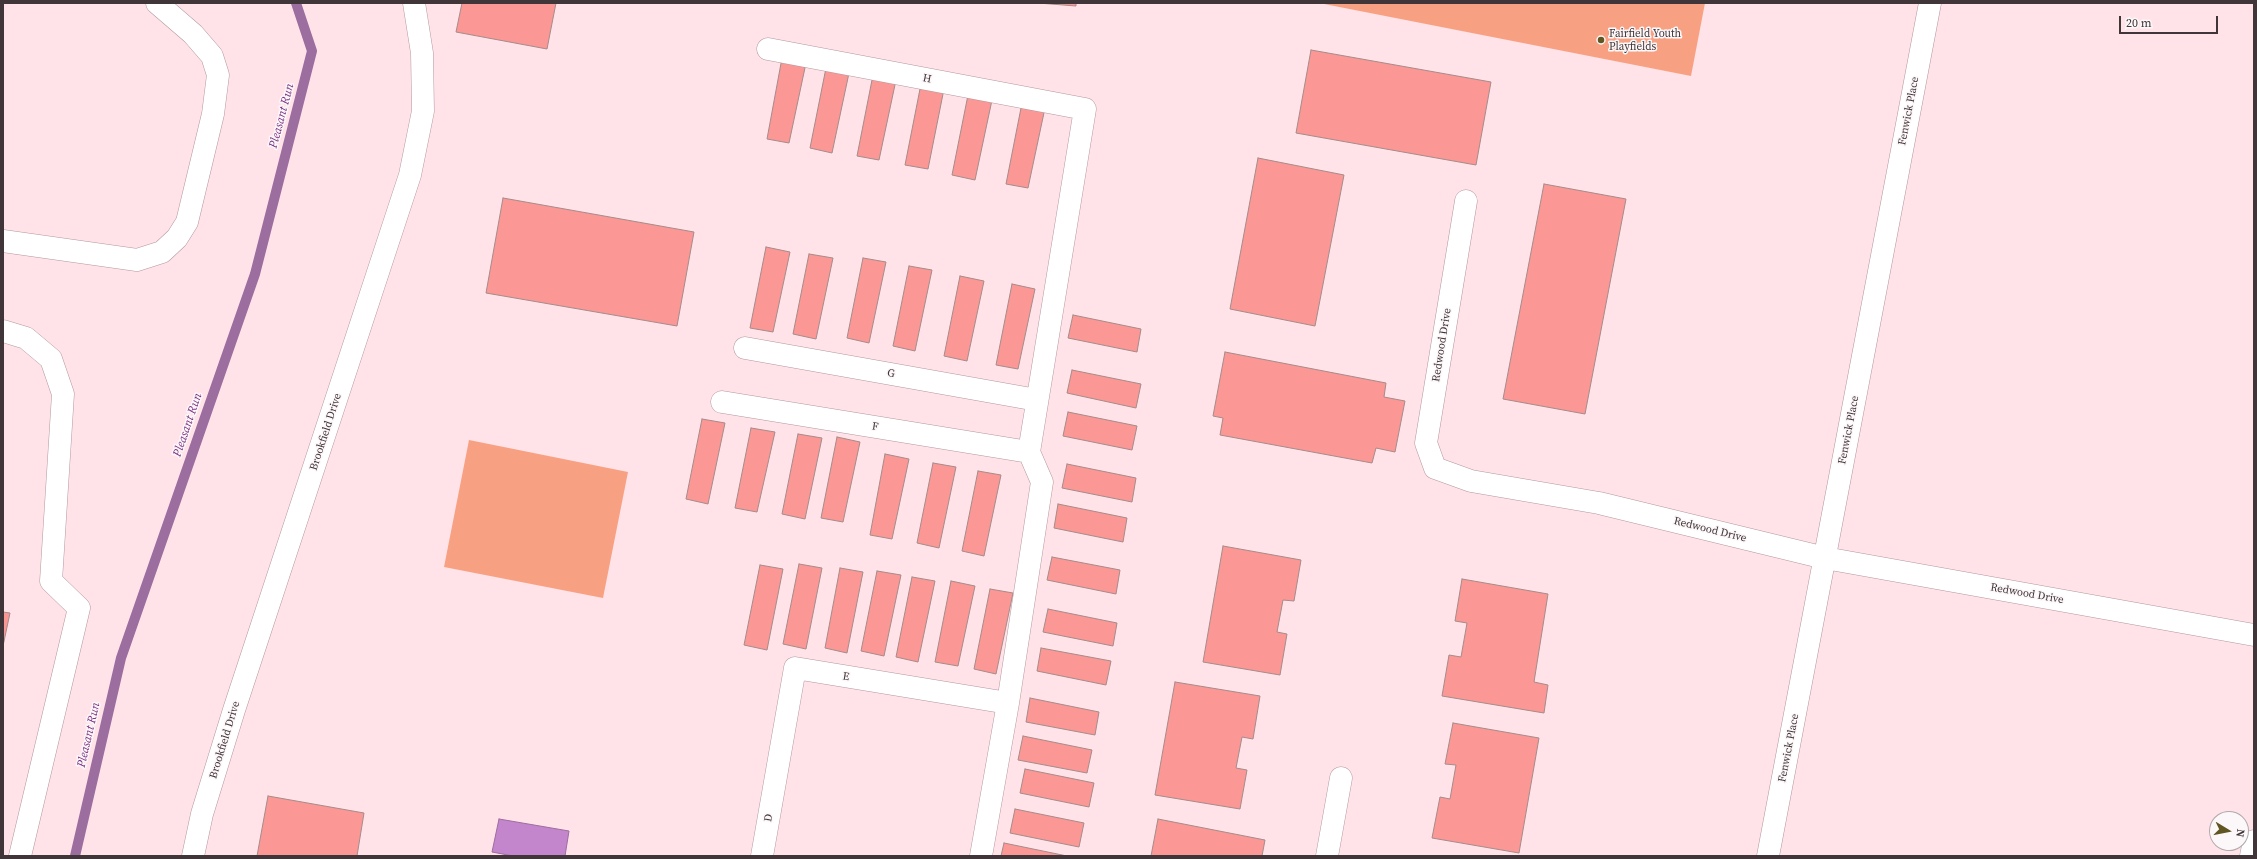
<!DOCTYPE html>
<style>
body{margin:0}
#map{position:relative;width:2257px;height:859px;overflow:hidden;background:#ffe3e9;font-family:"Source Serif 4",serif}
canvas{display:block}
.frame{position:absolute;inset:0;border:4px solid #403538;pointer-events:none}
.north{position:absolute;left:2209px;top:811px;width:40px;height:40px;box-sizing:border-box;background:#fcf7f8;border:1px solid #b1a9ab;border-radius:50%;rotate:100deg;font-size:11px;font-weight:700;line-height:16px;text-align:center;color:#403538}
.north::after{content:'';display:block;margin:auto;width:14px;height:18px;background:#5f5622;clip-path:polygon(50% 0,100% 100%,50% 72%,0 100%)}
.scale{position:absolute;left:2119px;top:16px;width:99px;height:18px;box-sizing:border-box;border:2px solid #403538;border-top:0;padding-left:5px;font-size:12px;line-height:14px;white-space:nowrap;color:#403538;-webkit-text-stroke:3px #fcf7f8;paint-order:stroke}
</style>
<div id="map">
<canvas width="2257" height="859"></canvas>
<div class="frame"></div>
<div class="north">N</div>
<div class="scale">20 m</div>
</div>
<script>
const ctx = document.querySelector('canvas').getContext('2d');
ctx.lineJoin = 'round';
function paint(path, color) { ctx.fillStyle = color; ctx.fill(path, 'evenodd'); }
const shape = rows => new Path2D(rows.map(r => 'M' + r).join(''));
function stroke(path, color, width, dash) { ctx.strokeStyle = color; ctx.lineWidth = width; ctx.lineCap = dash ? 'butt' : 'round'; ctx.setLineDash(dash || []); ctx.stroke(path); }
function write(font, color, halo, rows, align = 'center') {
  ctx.font = font + ' "Source Serif 4",serif'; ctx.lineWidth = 3; ctx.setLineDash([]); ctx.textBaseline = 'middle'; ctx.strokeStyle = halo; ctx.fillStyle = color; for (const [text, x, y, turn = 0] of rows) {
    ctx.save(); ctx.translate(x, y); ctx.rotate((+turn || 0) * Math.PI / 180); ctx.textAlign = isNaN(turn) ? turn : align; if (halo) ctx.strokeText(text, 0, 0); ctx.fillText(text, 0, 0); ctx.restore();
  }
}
paint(shape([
 [1319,3,1705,3,1691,76],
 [469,440,628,472,603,598,444,567]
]), '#f8a182');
const water = shape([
 [499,819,569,831,565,856,513,856,492,852,499,819]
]);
paint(water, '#c385cb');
stroke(water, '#9c6d9f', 1);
stroke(shape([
 [75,856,121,658,255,274,312,51,296,3]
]), '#9c6d9f', 10);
const building = shape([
 [462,3,556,3,547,49,456,32,462,3],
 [1038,3,1076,3,1076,6,1038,3],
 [1311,50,1491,82,1476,165,1296,133,1311,50],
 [782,58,806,63,789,143,767,139,782,58],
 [826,68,849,73,832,153,810,148,826,68],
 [873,75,896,80,879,160,857,156,873,75],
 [921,84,944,89,928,169,905,165,921,84],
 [968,95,992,100,975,180,952,175,968,95],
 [1022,103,1045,108,1028,188,1006,184,1022,103],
 [1258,158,1344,175,1315,326,1230,309,1258,158],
 [1544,184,1626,199,1585,414,1503,399,1544,184],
 [503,198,694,232,677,326,486,293,503,198],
 [766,247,790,252,773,332,750,328,766,247],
 [809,254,833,258,816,339,793,334,809,254],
 [863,258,886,262,869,343,847,338,863,258],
 [909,266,932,270,915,351,893,346,909,266],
 [960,276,984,281,967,361,944,356,960,276],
 [1012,284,1035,289,1018,369,996,365,1012,284],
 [1073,315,1141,329,1137,352,1068,338,1073,315],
 [1225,352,1386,383,1384,397,1405,401,1395,452,1376,448,1372,463,1220,435,1223,418,1213,416,1225,352],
 [1072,370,1141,384,1136,408,1067,393,1072,370],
 [1068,412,1137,426,1132,450,1063,436,1068,412],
 [702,419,725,423,708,504,686,499,702,419],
 [751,428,775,432,757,512,735,508,751,428],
 [798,434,822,438,805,519,782,514,798,434],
 [837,437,860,442,843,522,821,518,837,437],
 [885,454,909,459,892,539,870,535,885,454],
 [933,463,956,467,939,548,917,543,933,463],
 [1067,464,1136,478,1132,502,1062,488,1067,464],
 [978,471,1001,475,984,556,962,551,978,471],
 [1058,504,1127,518,1123,542,1054,528,1058,504],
 [1223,546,1301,560,1294,601,1283,600,1277,632,1287,634,1280,675,1203,662,1223,546],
 [1052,557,1120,570,1116,594,1047,580,1052,557],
 [799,564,822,568,806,649,783,644,799,564],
 [760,565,783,569,767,650,744,645,760,565],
 [840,568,863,572,847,653,825,648,840,568],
 [877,571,901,575,884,656,861,651,877,571],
 [912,577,935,581,918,662,896,657,912,577],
 [1462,579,1548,594,1534,682,1548,685,1544,713,1442,696,1449,655,1461,657,1467,623,1455,621,1462,579],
 [951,581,975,586,958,666,935,662,951,581],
 [990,589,1013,593,996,674,974,669,990,589],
 [1048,609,1117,623,1113,646,1043,632,1048,609],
 [3,612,10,613,3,646,3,612],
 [1041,648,1111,661,1106,685,1037,671,1041,648],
 [1175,682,1260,696,1253,739,1242,737,1236,768,1247,770,1240,809,1155,795,1175,682],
 [1030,698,1099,712,1095,735,1026,722,1030,698],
 [1453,723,1539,738,1519,853,1432,838,1440,797,1450,799,1456,765,1445,764,1453,723],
 [1023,736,1092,750,1087,773,1018,760,1023,736],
 [1025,769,1094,783,1089,807,1020,793,1025,769],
 [268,796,364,813,357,856,257,856,268,796],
 [1015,809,1084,823,1079,847,1010,833,1015,809],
 [1158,819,1265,840,1262,856,1151,856,1158,819],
 [1004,843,1067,856,1001,856,1004,843]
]);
paint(building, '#fb9795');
stroke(building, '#a58b89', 1);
const minor = shape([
 [768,49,1085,109,1029,452,1042,482,1008,703,981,856],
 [1466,201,1426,443,1435,468,1471,481,1599,503,1825,558,2254,635],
 [3,241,137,260,162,252,177,238,187,222,213,114,218,75,212,56,193,34,157,3],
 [3,331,26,338,51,359,63,394,51,581,79,608,20,856],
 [745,348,1037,400],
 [722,402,1029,452],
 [193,856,202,814,234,710,410,175,423,111,422,53,414,3],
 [762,856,795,668,1008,703],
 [1327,856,1341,778],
 [1768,856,1930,3],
 [2251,856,2254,841]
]);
stroke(minor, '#b2989e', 23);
stroke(minor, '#fff', 22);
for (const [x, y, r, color] of [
 [1601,40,4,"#5f5622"]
]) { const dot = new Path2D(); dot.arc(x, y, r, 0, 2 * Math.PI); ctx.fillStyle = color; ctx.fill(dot); stroke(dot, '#fcf7f8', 1.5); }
write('11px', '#403538', '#fcf7f8', [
 ["Fairfield Youth",1609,34],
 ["Playfields",1609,47]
], 'left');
write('11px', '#403538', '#fcf7f8', [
 ["H",927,79,11],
 ["Fenwick Place",1909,111,-79],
 ["Redwood Drive",1442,345,-81],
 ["G",891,374,10],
 ["F",875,427,9],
 ["Fenwick Place",1849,430,-79],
 ["Brookfield Drive",326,432,-72],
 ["Redwood Drive",1710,530,14],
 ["Redwood Drive",2027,594,10],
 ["E",846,677,9],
 ["Brookfield Drive",225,740,-73],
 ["Fenwick Place",1789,748,-79],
 ["D",769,818,-80]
]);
write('italic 12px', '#7d3286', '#fcf7f8', [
 ["Pleasant Run",282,116,-75],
 ["Pleasant Run",188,425,-71],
 ["Pleasant Run",89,735,-77]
]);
</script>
